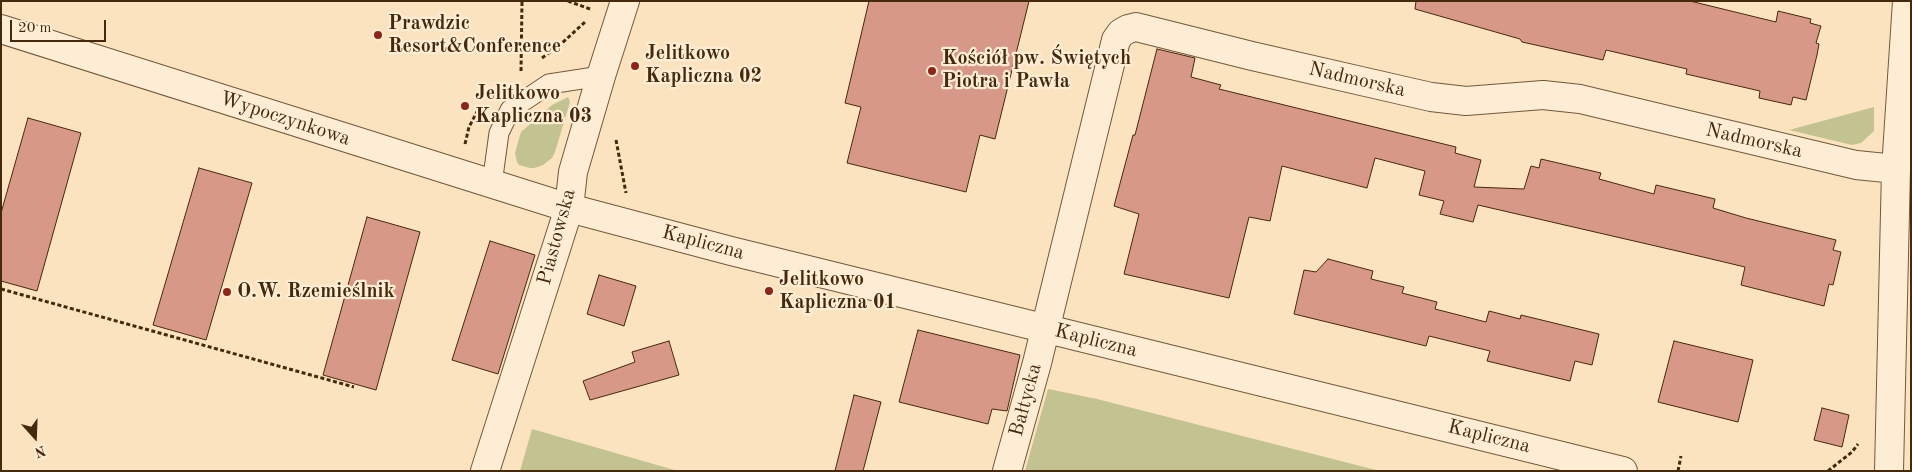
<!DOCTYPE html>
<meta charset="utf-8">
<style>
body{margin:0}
#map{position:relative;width:1912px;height:472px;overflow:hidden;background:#fce3bf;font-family:"Old Standard TT",serif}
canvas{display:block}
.frame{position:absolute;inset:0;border:2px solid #44290c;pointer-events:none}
.north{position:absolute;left:10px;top:412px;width:50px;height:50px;-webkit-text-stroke:4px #fdedd5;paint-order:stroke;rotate:160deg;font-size:14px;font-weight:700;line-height:20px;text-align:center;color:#44290c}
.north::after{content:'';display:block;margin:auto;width:18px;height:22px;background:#44290c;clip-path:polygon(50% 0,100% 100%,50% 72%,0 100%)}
.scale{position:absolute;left:10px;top:20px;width:96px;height:22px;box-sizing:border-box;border:2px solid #44290c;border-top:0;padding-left:6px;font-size:15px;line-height:18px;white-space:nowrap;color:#44290c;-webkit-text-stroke:4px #fdedd5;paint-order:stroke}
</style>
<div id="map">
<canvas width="1912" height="472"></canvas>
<div class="frame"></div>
<div class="north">N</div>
<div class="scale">20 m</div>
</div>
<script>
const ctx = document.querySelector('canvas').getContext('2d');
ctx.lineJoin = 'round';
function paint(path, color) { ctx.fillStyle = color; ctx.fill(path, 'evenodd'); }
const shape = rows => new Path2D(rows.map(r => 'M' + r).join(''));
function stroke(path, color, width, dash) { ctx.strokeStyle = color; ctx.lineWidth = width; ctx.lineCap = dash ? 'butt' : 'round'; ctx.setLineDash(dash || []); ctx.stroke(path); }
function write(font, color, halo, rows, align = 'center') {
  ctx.font = font + ' "Old Standard TT",serif'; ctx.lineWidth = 4.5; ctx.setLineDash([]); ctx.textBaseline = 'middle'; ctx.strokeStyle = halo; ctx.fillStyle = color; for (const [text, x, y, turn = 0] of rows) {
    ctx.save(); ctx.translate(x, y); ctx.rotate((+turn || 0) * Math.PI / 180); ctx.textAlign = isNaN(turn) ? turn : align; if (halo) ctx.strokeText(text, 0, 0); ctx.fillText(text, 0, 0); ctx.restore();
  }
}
paint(shape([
 [568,97,570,102,555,152,552,158,543,165,535,168,530,168,519,165,517,162,515,153,521,132,552,105],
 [1874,107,1874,131,1861,143,1852,145,1789,130],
 [1048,389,1097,399,1380,471,1025,471],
 [532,429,671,469,679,471,520,471]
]), '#c2c390');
const building = shape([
 [869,1,1029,1,995,139,980,135,966,192,847,163,861,107,845,103,869,1],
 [1416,1,1690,1,1776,22,1778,11,1811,19,1810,23,1821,26,1816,43,1819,44,1817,55,1806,100,1793,97,1791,105,1759,98,1760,91,1686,74,1687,69,1606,50,1603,60,1522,42,1520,39,1415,9,1416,1],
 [1157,49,1195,58,1191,77,1221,85,1219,89,1456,147,1455,153,1481,160,1474,187,1524,189,1531,166,1539,168,1541,159,1601,173,1599,179,1654,194,1656,185,1715,199,1713,208,1746,218,1836,240,1833,250,1841,252,1833,285,1829,284,1824,306,1741,285,1745,267,1686,253,1478,205,1473,222,1440,214,1444,201,1419,195,1425,171,1375,158,1367,188,1282,166,1270,221,1249,217,1229,298,1124,274,1139,214,1114,206,1133,135,1135,135,1157,49],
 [28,118,81,133,37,291,1,281,1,213,28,118],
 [199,168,252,183,206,340,153,325,199,168],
 [367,217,420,232,376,390,323,375,367,217],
 [490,241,535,255,498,374,452,360,490,241],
 [1328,259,1373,271,1371,279,1404,287,1402,293,1437,302,1435,309,1486,322,1489,311,1520,319,1521,315,1599,334,1592,365,1575,361,1570,381,1487,361,1490,351,1429,336,1426,346,1294,314,1304,270,1316,272,1328,259],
 [599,275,636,286,624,326,587,314,599,275],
 [918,330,1020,355,1007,411,992,409,988,424,899,402,918,330],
 [669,341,679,375,590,400,583,381,635,362,632,352,669,341],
 [1674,341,1753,360,1738,422,1658,402,1674,341],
 [854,395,881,402,863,471,835,471,854,395],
 [1822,408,1849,415,1842,447,1814,440,1822,408]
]);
paint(building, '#d89888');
stroke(building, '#44290c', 1);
const service = shape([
 [492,184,499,133,510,110,549,84,601,76]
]);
const pedestrian = shape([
 [485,471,569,208]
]);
const minor = shape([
 [1,29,569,208],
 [1007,471,1037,363,1116,40,1121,33,1128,29,1136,27,1252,56,1431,97,1466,101,1543,95,1580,99,1856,165,1896,169],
 [1889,471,1896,169,1907,1]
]);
const tertiary = shape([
 [625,1,601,76,573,172,569,208,731,251,1623,471]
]);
stroke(service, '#725839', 21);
stroke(pedestrian, '#725839', 30);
stroke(minor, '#725839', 30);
stroke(tertiary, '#725839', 30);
stroke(shape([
 [568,1,590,9],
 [542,58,561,44,585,22],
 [521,71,522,1],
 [616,140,626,193],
 [465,144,469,127,480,106],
 [1,289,354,387],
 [1678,471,1681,456],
 [1828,471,1852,452,1858,444]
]), '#44290c', 3, [4, 2.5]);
stroke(service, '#fdedd5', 19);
stroke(pedestrian, '#fdedd5', 28);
stroke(minor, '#fdedd5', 28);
stroke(tertiary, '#fdedd5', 28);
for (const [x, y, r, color] of [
 [378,35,5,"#8f2418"],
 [635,66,5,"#8f2418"],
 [932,71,5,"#8f2418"],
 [465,106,5,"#8f2418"],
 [769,291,5,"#8f2418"],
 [227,292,5,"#8f2418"]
]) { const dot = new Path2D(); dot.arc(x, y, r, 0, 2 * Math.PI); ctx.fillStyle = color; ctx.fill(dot); stroke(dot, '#fdedd5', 2); }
write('bold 20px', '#44290c', '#fdedd5', [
 ["Prawdzic",388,24],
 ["Resort&Conference",388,47],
 ["Jelitkowo",645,54],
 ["Kapliczna 02",645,77],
 ["Kościół pw. Świętych",942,59],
 ["Piotra i Pawła",942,82],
 ["Jelitkowo",475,94],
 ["Kapliczna 03",475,117],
 ["Jelitkowo",779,280],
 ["Kapliczna 01",779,303],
 ["O.W. Rzemieślnik",237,292]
], 'left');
write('20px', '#44290c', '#fdedd5', [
 ["Nadmorska",1357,80,13],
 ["Wypoczynkowa",285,119,18],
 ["Nadmorska",1754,141,13],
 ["Piastowska",557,237,-75],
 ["Kapliczna",703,243,15],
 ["Kapliczna",1096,341,14],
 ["Bałtycka",1026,400,-75],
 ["Kapliczna",1489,437,14]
]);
</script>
